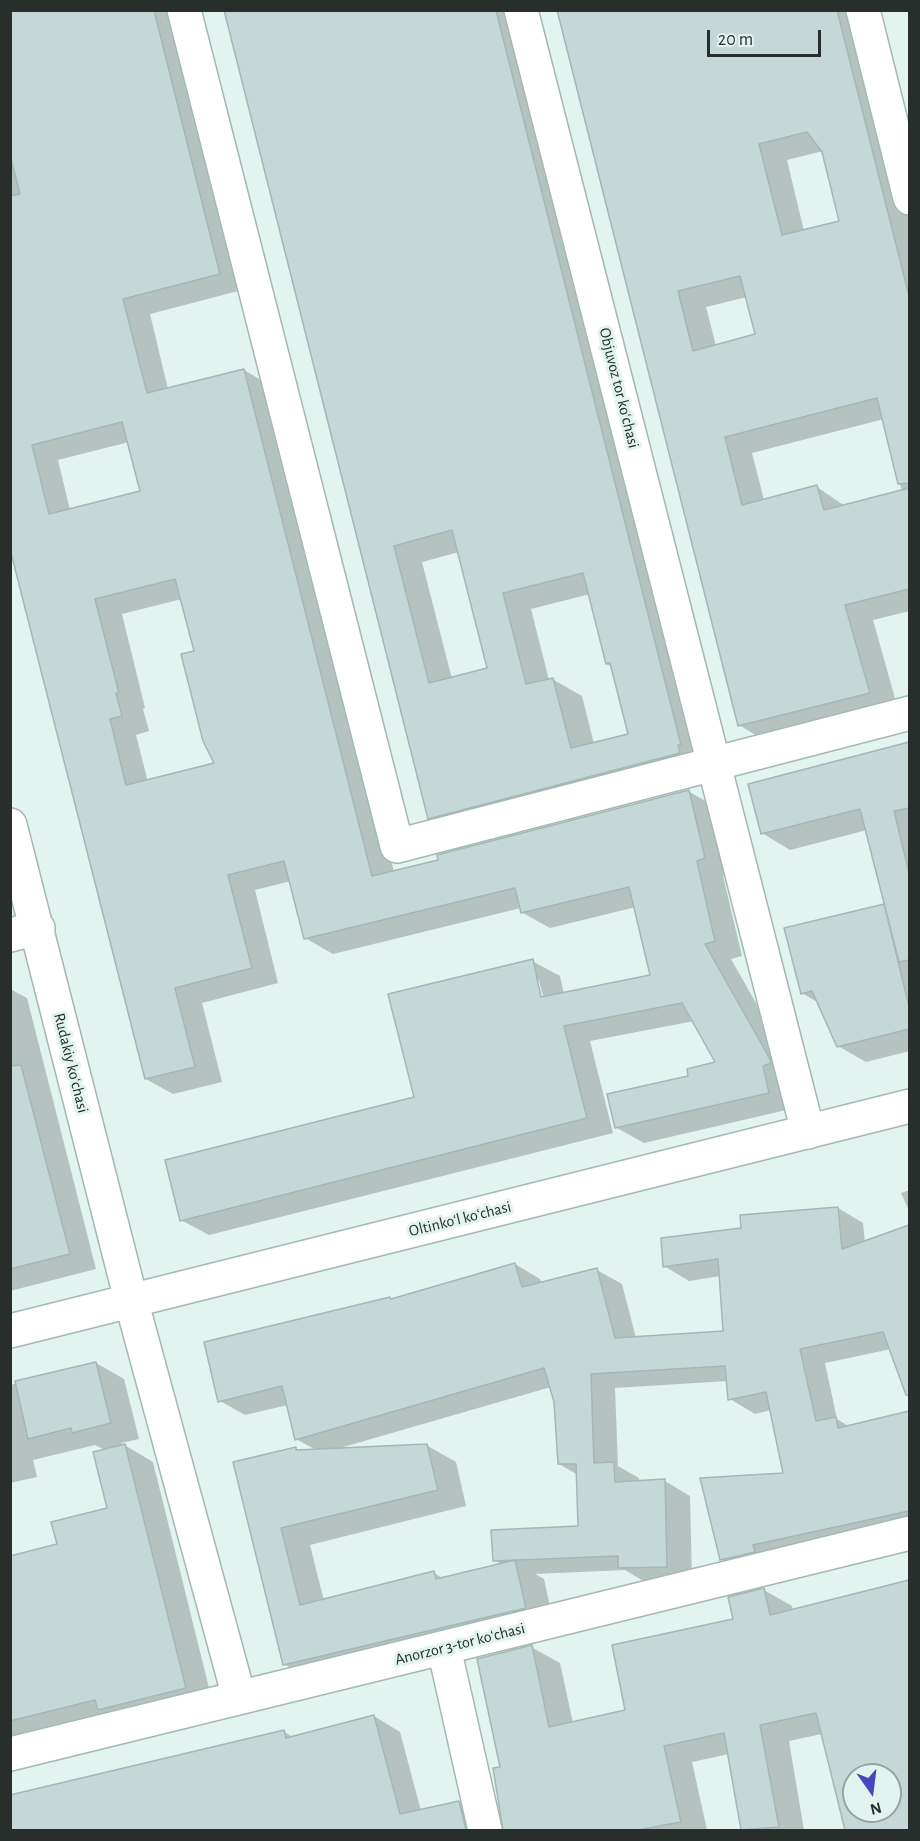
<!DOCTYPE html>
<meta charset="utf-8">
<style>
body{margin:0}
#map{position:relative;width:920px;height:1841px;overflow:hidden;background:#e1f4ef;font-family:"Alegreya Sans",sans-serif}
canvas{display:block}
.frame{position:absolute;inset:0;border:12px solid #272e2c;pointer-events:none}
.north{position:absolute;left:842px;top:1763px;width:60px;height:60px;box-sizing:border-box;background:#e1f4ef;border:2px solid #97a5a1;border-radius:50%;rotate:166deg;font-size:16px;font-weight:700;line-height:24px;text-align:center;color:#272e2c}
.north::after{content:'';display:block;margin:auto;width:21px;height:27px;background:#4746bc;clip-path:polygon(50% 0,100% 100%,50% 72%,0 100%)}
.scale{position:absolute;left:707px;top:30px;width:114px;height:27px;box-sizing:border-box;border:3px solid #272e2c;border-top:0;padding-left:8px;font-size:18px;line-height:21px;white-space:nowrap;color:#272e2c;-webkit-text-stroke:4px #e1f4ef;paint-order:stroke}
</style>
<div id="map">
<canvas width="920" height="1841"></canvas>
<div class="frame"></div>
<div class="north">N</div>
<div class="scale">20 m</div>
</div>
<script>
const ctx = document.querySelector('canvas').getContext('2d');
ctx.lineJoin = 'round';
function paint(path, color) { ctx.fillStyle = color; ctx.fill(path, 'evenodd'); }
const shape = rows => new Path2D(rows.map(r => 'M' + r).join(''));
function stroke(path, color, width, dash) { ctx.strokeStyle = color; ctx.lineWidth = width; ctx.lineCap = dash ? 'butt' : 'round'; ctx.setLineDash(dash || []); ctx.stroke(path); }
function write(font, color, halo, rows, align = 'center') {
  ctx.font = font + ' "Alegreya Sans",sans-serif'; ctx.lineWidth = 6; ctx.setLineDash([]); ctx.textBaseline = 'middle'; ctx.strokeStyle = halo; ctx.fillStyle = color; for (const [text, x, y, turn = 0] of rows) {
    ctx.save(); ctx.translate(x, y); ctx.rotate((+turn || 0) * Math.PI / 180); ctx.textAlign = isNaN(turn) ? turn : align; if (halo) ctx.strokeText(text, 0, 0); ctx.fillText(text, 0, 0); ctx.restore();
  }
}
paint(shape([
 [10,10,176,10,246,289,150,314,168,389,244,370,271,386,394,872,688,791,716,807,732,874,723,876,742,956,731,959,797,1075,795,1108,644,1143,617,1128,690,1077,717,1063,694,1021,590,1041,613,1133,209,1235,181,1220,416,1098,532,961,560,976,564,994,652,976,636,907,550,928,523,913,521,908,333,954,305,938,291,881,255,890,278,983,202,1003,222,1082,173,1094,146,1079,10,543],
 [129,442,142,492,70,510,58,460],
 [182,599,196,652,216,764,148,782,136,735,149,731,143,709,145,708,122,614],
 [536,980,539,980,545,1004,542,1005],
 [225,10,520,10,710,761,458,835,429,818],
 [459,552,489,670,452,679,422,562],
 [590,594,607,664,612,667,630,735,594,744,582,696,552,679,549,680,531,609],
 [559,10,861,10,910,202,910,611,873,620,898,709,767,742,739,725],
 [823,151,841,222,804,231,787,160],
 [747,297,757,336,716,346,706,307],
 [884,419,902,492,845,506,817,487,764,500,752,453],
 [910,744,910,1051,866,1062,838,1046,819,1003,802,993,786,930,886,905,867,830,790,850,762,833,750,785],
 [10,989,27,998,96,1269,10,1291],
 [910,1190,910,1213,901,1193],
 [838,1208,863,1223,865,1243,910,1227,910,1401,891,1349,825,1363,837,1419,850,1427,910,1413,910,1530,746,1574,721,1559,785,1474,771,1410,755,1414,730,1399,728,1381,615,1388,618,1466,639,1478,639,1482,665,1481,690,1496,692,1581,645,1582,625,1570,535,1574,544,1579,554,1625,314,1681,284,1664,235,1463,296,1448,300,1451,316,1450,296,1439,288,1405,245,1415,220,1401,390,1298,393,1300,515,1264,540,1279,542,1283,597,1270,622,1284,636,1338,724,1332,721,1276,689,1281,664,1266,743,1229],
 [551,1387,555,1402,559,1464,578,1475,580,1527,494,1560,503,1565,444,1579,434,1573,324,1601,310,1545,466,1506,456,1462,426,1445,340,1448],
 [96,1363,124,1379,139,1439,121,1443,153,1462,213,1704,10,1755,10,1557,59,1545,109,1509,105,1450,95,1445,33,1460,37,1477,10,1483,10,1385],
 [910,1581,910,1830,847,1830,822,1734,789,1741,804,1830,743,1830,729,1754,692,1762,707,1830,507,1830,498,1792,501,1768,531,1647,560,1663,573,1723,627,1711,735,1620,764,1590,792,1606,793,1610],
 [854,1775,890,1775,890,1811,854,1811],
 [374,1716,400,1732,421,1811,459,1802,486,1818,489,1830,229,1830,226,1818,176,1830,10,1830,10,1797,284,1732,293,1737]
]), '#0003');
const building = shape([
 [10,10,154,10,220,274,123,299,147,393,244,369,372,876,438,860,437,855,689,790,705,858,697,861,715,941,705,944,770,1059,771,1063,763,1066,769,1093,615,1128,607,1094,688,1076,687,1069,715,1062,682,1003,564,1026,587,1118,180,1221,165,1160,414,1097,388,994,533,959,541,997,650,975,629,887,521,913,515,888,304,939,284,861,228,875,252,968,175,988,195,1067,145,1079,10,549,10,196,20,194,10,155,10,10],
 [122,422,140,491,49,514,32,445,122,422],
 [175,579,194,651,181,654,203,741,214,763,126,785,110,719,122,716,116,693,119,693,95,599,175,579],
 [224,10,496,10,681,745,678,745,680,753,428,819,224,10],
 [452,530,487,668,429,683,394,546,452,530],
 [583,573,606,664,610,663,628,734,571,748,553,678,526,684,503,593,583,573],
 [557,10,837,10,909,296,909,483,898,484,877,398,725,437,742,505,817,485,824,510,909,488,909,589,845,605,870,693,738,726,557,10],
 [807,132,822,152,839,221,782,235,759,144,807,132],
 [740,276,755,334,693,351,678,291,740,276],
 [909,742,909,808,894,811,909,873,909,960,899,962,860,809,761,834,748,784,909,742],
 [884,904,909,1006,909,1029,837,1047,812,991,801,994,784,928,884,904],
 [21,1065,70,1254,10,1269,10,1066,21,1065],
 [838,1207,842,1249,909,1225,909,1395,906,1395,883,1332,800,1349,816,1421,836,1417,838,1428,909,1411,909,1511,753,1545,755,1552,720,1560,700,1478,783,1473,766,1392,728,1400,725,1366,591,1374,594,1463,614,1462,615,1482,665,1479,667,1567,618,1568,618,1556,493,1561,491,1530,578,1526,576,1464,558,1464,554,1402,544,1368,295,1440,282,1386,218,1402,204,1342,390,1297,391,1299,515,1263,522,1287,597,1268,615,1338,723,1331,718,1259,663,1267,661,1238,741,1228,740,1215,838,1207],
 [96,1362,111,1423,72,1433,71,1428,28,1439,15,1381,96,1362],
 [125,1444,186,1688,98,1710,95,1700,10,1721,10,1556,57,1544,51,1522,107,1508,93,1452,125,1444],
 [427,1444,438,1490,281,1528,300,1605,434,1571,436,1579,515,1560,526,1608,283,1665,233,1462,296,1447,296,1450,427,1444],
 [909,1580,909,1830,845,1830,816,1713,760,1725,779,1827,741,1830,724,1733,664,1746,681,1822,638,1830,503,1830,493,1768,500,1767,477,1659,532,1645,549,1727,625,1710,612,1645,733,1619,728,1597,764,1588,770,1615,909,1580],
 [854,1775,890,1775,890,1811,854,1811,854,1775],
 [374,1715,400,1814,459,1801,466,1830,10,1830,10,1795,284,1730,286,1738,374,1715]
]);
paint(building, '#c4d8d8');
stroke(building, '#a3b7b7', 1.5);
const minor = shape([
 [184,10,397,846,910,713],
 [521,10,808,1132],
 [863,10,910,198],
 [10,825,131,1300,239,1697],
 [10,935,38,928],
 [444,1648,485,1830],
 [10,1754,910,1533]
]);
const secondary = shape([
 [10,1331,910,1106]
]);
stroke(minor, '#a6b8b2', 36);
stroke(secondary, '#a6b8b2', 36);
stroke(minor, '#fff', 33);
stroke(secondary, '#fff', 33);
write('16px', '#272e2c', '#e1f4ef', [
 ["Objuvoz tor koʻchasi",619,388,76],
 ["Rudakiy koʻchasi",71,1063,76],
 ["Oltinkoʻl koʻchasi",460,1219,-14],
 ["Anorzor 3-tor koʻchasi",460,1644,-14]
]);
</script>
